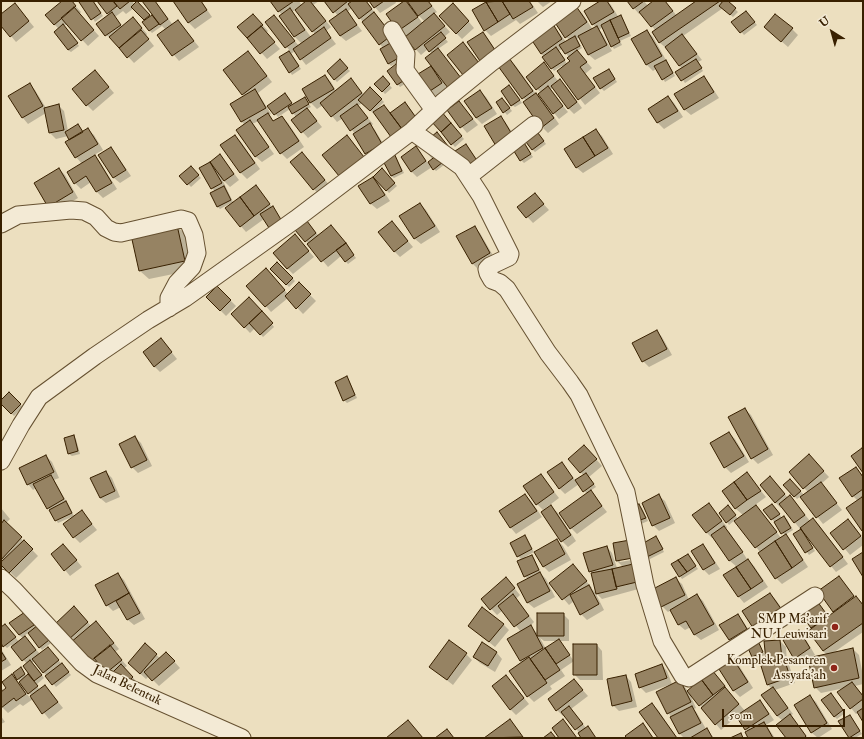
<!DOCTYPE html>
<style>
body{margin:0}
#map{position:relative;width:864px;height:739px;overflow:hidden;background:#ecdfbf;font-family:"IM FELL Double Pica",serif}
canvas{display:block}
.frame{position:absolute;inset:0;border:2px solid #382000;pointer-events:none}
.north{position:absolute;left:812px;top:12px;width:40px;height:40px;-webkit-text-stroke:3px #f3ead5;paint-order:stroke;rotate:323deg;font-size:11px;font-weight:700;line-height:16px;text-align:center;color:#382000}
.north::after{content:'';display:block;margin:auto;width:14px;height:18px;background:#382000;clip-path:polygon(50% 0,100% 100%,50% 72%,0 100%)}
.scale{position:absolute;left:722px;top:709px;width:123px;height:18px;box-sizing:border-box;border:2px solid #382000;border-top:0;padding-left:5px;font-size:12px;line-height:14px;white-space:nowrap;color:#382000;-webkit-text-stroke:3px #f3ead5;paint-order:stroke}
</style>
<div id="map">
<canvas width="864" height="739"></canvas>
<div class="frame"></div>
<div class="north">U</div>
<div class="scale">50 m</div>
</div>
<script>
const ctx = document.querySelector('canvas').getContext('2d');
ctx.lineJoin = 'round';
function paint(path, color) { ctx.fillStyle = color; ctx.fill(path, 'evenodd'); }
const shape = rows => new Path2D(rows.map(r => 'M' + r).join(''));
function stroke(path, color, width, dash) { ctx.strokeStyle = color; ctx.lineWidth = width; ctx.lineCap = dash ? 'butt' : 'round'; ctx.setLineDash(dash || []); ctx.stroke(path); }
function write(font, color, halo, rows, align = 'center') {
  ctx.font = font + ' "IM FELL Double Pica",serif'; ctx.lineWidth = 3.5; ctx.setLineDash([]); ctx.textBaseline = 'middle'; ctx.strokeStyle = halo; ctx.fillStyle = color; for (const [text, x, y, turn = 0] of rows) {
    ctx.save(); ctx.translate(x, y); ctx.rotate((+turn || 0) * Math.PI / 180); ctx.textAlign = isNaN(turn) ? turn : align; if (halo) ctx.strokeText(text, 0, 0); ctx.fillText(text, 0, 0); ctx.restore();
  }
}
paint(shape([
 [64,1,71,1,81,12,79,14,99,36,88,46,67,24,64,26,79,46,71,52,68,50,59,29,54,24],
 [83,1,93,1,103,16,95,22],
 [98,1,132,1,135,5,137,3,151,17,154,16,143,1,155,1,173,25,178,21,199,47,179,61,158,36,166,30,162,26,152,33,150,31,146,21,134,8,126,14,123,11,115,17,123,28,139,24,147,34,146,36,154,46,134,63,110,37,109,37,106,35,110,15],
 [174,1,201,1,212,17,195,29,189,23],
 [271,1,299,1,302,6,305,3,303,1,319,1,313,5,331,27,326,31,336,44,306,65,295,51,291,54,301,69,292,75,281,58,290,51,266,22,274,16,299,46,302,44,295,37,280,16,282,15],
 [295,10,315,34,311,37,292,12],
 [326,1,349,1,351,3,354,1,366,1,397,42,404,59,391,66,388,63,383,48,352,8,347,12,362,31,346,41,340,36,338,16],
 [370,1,395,1,396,3,380,13],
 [405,1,412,9,413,8,408,1,428,1,437,12,434,14,450,32,444,37,448,42,438,49,466,84,445,82,444,83,447,89,436,96,430,91,420,74,433,66,432,54,428,49,421,55,399,31],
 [416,14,417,14,425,22,423,24],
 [489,1,530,1,538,13,520,24,516,20,491,36,485,30,473,11],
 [537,1,552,1,543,7],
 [602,1,607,1,611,5,619,18,621,17,623,19,631,36,620,41,622,45,614,49,612,46,603,27,599,30,602,33,612,51,595,60,589,55,580,37,577,39,582,48,577,51,592,68,585,74,600,93,585,105,558,71,562,68,562,66,554,71,541,53,553,25,558,31,566,42,570,40,566,37,576,8,582,13,593,30,596,28,593,24],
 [563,48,571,61,567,64,559,51],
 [628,1,644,1,648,6,655,1,665,1,677,16,698,1,727,1,738,12,733,17,723,8,683,36,702,60,698,62,703,71,685,83,677,72,682,69,666,48,660,43,653,33,656,31,641,13,639,14],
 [20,10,34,27,16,42,1,24,1,16],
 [459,10,474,28,462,39,456,33],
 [748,14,757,25,744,35,733,22],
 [253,15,268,31,266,33,280,49,267,59,239,27],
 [765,27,792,29,798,35,788,47],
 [647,31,653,37,675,76,665,82,657,68,653,71,647,65,633,39],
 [483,33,488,39,500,57,486,66],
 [248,52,272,82,258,93,271,114,268,115,274,122,282,117,288,123,304,147,287,159,281,153,259,121,252,124,274,154,262,162,256,157,237,130,245,125,242,122,245,96,243,94],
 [509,60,515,65,536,94,544,103,545,102,541,93,527,77,549,70,559,82,560,81,566,86,582,108,574,114,568,108,553,87,550,90,568,112,559,119,546,103,545,104,559,124,548,133,542,127,526,101,500,66],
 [340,61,350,71,337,82,328,72],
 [95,71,114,93,93,111,87,105],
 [388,72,408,82,400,87],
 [611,72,617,82,604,91,601,88],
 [325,76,331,82,336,91,351,80,364,95,370,88,384,102,376,110,384,106,391,113,405,103,422,125,374,112,373,113,362,103,358,106,373,124,371,126,375,130,387,150,372,159,366,153,355,134,343,118,337,122,323,105,317,109,311,103,303,90],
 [703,77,709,83,719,98,691,115,685,110,676,94],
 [383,78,392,88,385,94,376,84],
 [29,84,35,90,46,108,59,106,64,111,68,131,83,132,88,130,94,135,103,150,94,155,100,162,117,189,103,198,97,192,91,182,81,189,75,183,82,164,76,157,68,136,56,139,50,133,46,113,28,124,23,118,10,96],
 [512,89,522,103,515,107,512,105],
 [480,91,486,97,497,114,482,124,476,118,466,101],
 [287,97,293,105,305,98,311,107,307,109,322,127,308,138,292,120,296,117,290,109,278,117,269,106],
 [668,97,674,103,683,117,664,129,658,123,649,109],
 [459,102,478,125,467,133,448,110],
 [505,102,512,111,507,115,497,103],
 [443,115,464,139,455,147,432,120],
 [501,117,506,123,518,142,503,152],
 [596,130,602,136,613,154,583,173,577,168,566,150],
 [538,133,546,144,535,152,532,149],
 [235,136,241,142,260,169,247,179,241,173,222,146],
 [419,143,440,159,444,165,436,171,432,167,417,177,411,171,416,148,428,163,433,160],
 [525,145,533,157,524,163,521,160],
 [111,148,116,154,131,176,120,183,114,178,99,156],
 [393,154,396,157,404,173,394,178,391,176],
 [220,155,239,180,230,187,222,179,233,202,220,209,217,206,215,192,200,169],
 [308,159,330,186,319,195,314,189],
 [59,169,65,175,78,198,55,212,49,206],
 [193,170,201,178,191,187,181,176],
 [382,170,397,186,389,193,378,181,377,181,390,201,377,209,371,204,360,186,373,178],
 [261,192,285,225,264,219,246,232,226,209],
 [538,198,549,210,533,223,518,207],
 [420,204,426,210,440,232,421,244,415,239,401,217],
 [392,222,413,247,400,257,394,251],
 [309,225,319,236,331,226,356,258,348,264,341,256,328,267,297,230],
 [177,226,186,235,193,270,149,279,140,271],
 [474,227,480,233,495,259,478,269,472,263],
 [300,241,314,257,293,274,287,268],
 [277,263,295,281,289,287,271,269],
 [271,276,288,294,299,284,316,301,303,314,288,298,271,312,248,286],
 [217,287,236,306,226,316,207,297],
 [232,314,267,318,274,327,263,337,255,328,250,333],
 [657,331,662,337,672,355,649,367,643,361],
 [161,339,177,359,160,372,154,366],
 [346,377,349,380,357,398,347,403,344,400],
 [9,393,23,407,14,416,1,403,1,401],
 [745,409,751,415,773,455,758,464,752,458],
 [729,433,735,439,749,462,731,473,725,467,711,443],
 [74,436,76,439,80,454,72,456,69,454],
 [135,437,141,443,152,466,138,473,132,467],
 [590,452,602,466,589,477,596,487,590,491,607,512,577,534,571,528,587,494,579,484,565,494,559,488,561,463,576,481,584,476,569,459],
 [46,456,52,462,59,478,54,480,69,506,74,516,58,523,36,488,33,490,28,484],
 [814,461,829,477,821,484,842,510,823,524,801,496,797,499,784,485,790,480,804,495,808,492,804,488],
 [856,468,863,476,863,531,847,508,858,501,853,496],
 [106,472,112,478,120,497,106,503,100,498],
 [747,474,766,497,755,505,762,512,781,538,785,536,765,510,775,508,782,518,784,517,787,519,793,530,785,535,791,541,808,567,782,584,776,578,760,552,735,520,729,525,727,522,731,509,738,519,743,515,736,509,724,491],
 [541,475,559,498,543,510,537,504],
 [776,483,788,498,795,502,810,521,813,519,819,525,848,564,836,572,831,566,782,507,781,508,775,502],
 [525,495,531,501,542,517,516,534,511,528,500,511],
 [659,496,665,501,675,523,659,531,653,525],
 [709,504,727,527,726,529,730,533,747,559,754,566,768,587,744,603,739,597,725,575,737,567,730,561,714,537,712,538,707,533,694,515],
 [639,505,642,508,648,521,641,524,638,521],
 [551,507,557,512,576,541,568,547,562,541],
 [1,508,10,519,6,523,38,556,16,578,5,567,3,569,1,567],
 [82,512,97,530,80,543,74,537],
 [854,526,863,539,863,545,850,555,832,533],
 [803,533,815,551,809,555,794,535],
 [525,537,534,552,525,557,526,558,531,556,534,558,541,573,540,573,546,579,555,597,534,608,528,603,519,584,528,579,525,576,522,560,518,556],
 [656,537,664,552,650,559,647,557],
 [557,540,563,546,571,560,549,572,543,566],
 [614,544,620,562,637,559,642,588,602,599,596,593,592,573,590,571,607,547,612,553,617,568,623,567,617,561],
 [702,545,708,551,720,569,709,575,704,570],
 [69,551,82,567,70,576,65,570],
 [690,558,698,569,682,579,672,565],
 [573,565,592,588,591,588,595,592,604,610,587,620,581,614,574,601,569,605,550,583],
 [118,574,124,580,145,619,134,625,128,620,121,607,113,611,107,605,96,586],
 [839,577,855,598,856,597,863,604,863,632,833,653,853,649,859,655,863,676,863,684,855,686,863,695,863,720,859,712,856,714,851,708,845,688,821,693,815,687,827,655,823,651,813,628,802,614,817,602,829,617,835,613,819,592],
 [676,579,682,584,689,600,697,595,703,601,719,630,701,640,695,635,691,627,685,630,679,625,671,610,668,612,662,606],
 [511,584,520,595,516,599,534,622,530,626,538,634,563,614,569,620,569,641,559,641,574,661,597,645,602,651,603,680,580,680,574,674,574,661,561,670,565,676,550,686,552,689,534,702,528,696,510,671,522,663,520,661,521,632,503,610,497,615,482,599],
 [540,638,544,641,557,641,546,649],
 [770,594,776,600,789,619,761,636],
 [80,613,91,626,102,628,119,649,115,652,127,666,124,668,135,680,128,686,113,678,100,664,94,669,55,625],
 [737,615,743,621,752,635,735,646,729,640,720,625],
 [27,616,36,628,41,629,51,643,42,650,28,633,24,636,40,654,48,648,71,675,56,687,34,661,32,663,44,678,36,685,40,690,50,692,63,708,49,719,33,699,23,706,20,704,8,713,1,706,1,687,4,691,8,688,12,676,20,684,21,682,18,679,23,671,27,677,30,674,27,664,11,645,7,648,1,642,1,628,8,627,19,642,23,638,19,635],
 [25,689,32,696,30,698,24,690],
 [503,624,509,630,495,647,469,626],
 [799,632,805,638,815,655,800,664,795,658],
 [780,641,786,647,787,663,789,665,795,683,775,690,793,714,790,716,808,738,787,738,783,721,777,716,772,689,768,685,762,666,770,664,767,660],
 [757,642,765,655,756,659,748,646],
 [482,644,497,653,502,659,495,672,480,663,474,657],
 [145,645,161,659,172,659,180,668,159,686,149,676,146,679,135,669],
 [1,649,11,665,1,671],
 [466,654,472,660,453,685,430,667],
 [732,658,738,664,753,688,740,697,734,691,719,666],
 [662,665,667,671,672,684,646,693,640,687],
 [714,674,745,711,759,701,765,707,774,720,766,725,775,738,749,738,748,732,737,716,721,730,689,692,696,708,694,709,697,713,706,729,714,738,684,738,680,734,658,693,680,681,688,691],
 [506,676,529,704,516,715,510,709],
 [626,676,631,682,637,707,619,711,613,705],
 [579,686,588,696,571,709,586,728,588,727,596,738,583,738,565,714,563,716,557,710],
 [810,697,816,702,832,729,818,738,812,733,795,705],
 [834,697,845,713,837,719,834,716],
 [652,704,658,710,677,738,659,738],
 [1,716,5,722,1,724],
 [852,718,862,734,855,738,849,737],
 [510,721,524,738,486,738],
 [643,725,654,738,628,738]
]), '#0003');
const building = shape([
 [62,1,72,1,76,6,54,25,45,15,62,1],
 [81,1,93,1,101,13,91,20,79,2,81,1],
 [97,1,113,1,117,6,107,14,97,1],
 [113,1,130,1,120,9,113,1],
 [137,1,150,15,144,20,131,7,137,1],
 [142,1,155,1,168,19,160,25,142,1],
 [173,1,201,1,207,10,188,23,173,1],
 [270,1,294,1,278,12,270,1],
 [306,1,310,1,326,21,312,32,295,10,306,1],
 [324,1,348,1,333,13,324,1],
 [352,1,366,1,372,9,359,19,348,4,352,1],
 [369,1,384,1,374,8,369,1],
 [404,1,406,1,418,17,398,31,386,14,404,1],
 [407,1,428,1,432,6,418,16,407,1],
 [502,1,510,14,498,22,486,2,502,1],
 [502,1,529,1,533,7,513,19,502,1],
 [600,1,607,1,614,12,592,25,584,11,600,1],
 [627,1,644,1,633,9,627,1],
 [653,1,665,1,673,11,651,27,639,12,653,1],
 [696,1,720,1,659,43,652,32,696,1],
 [723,1,728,1,736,8,730,15,719,6,723,1],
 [486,2,498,22,484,31,472,10,486,2],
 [15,3,29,21,10,37,1,26,1,14,15,3],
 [453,3,469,21,456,34,439,16,453,3],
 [576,6,587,22,565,38,554,21,576,6],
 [74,7,94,30,81,41,61,18,74,7],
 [290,8,305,30,294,37,279,16,290,8],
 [346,9,357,25,340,36,329,21,346,9],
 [746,11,755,22,740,33,731,22,746,11],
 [112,12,121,25,105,36,96,24,112,12],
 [374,12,392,35,379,45,362,22,374,12],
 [434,13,445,26,415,50,405,37,434,13],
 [253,14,263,25,247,38,237,27,253,14],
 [775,14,793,28,781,42,764,27,775,14],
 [152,15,159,24,149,31,142,22,152,15],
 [274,15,295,41,285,48,265,22,274,15],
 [621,15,629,33,618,38,610,20,621,15],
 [133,17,142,28,119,48,109,37,133,17],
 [178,20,194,41,172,56,157,35,178,20],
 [610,20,620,42,611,47,601,25,610,20],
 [63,24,78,43,68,50,54,32,63,24],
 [553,24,562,39,541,54,531,39,553,24],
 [261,26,275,42,260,54,247,38,261,26],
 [597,26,607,45,588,55,578,36,597,26],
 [324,27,331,38,300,60,293,49,324,27],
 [141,30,149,39,127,58,119,48,141,30],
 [647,30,662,56,646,65,631,39,647,30],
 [441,32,446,38,429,52,424,45,441,32],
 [483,32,495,50,480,61,467,42,483,32],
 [682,34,697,54,679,66,665,47,682,34],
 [575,36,580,46,565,54,559,45,575,36],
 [394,41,402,56,388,64,380,49,394,41],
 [463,42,479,63,463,75,447,55,463,42],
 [556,47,565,60,551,69,542,57,556,47],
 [438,48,461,78,448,88,425,58,438,48],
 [577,50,587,62,580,67,595,87,578,100,557,71,570,61,567,58,577,50],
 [248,51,267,76,242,95,223,70,248,51],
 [289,51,299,66,289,73,279,57,289,51],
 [509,58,533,91,522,99,498,66,509,58],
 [340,59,348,68,334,80,327,71,340,59],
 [696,59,702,68,681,81,675,72,696,59],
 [666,60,673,73,662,80,654,66,666,60],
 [544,62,554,76,536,90,526,77,544,62],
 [396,64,406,79,397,85,387,71,396,64],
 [431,66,442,83,430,91,418,74,431,66],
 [609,69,615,79,600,89,593,78,609,69],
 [95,70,109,87,86,106,72,89,95,70],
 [325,75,334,89,310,103,302,89,325,75],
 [383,76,390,84,382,92,374,84,383,76],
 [704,76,714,92,684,110,674,94,704,76],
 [351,78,362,93,331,117,320,103,351,78],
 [560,79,577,102,568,109,551,86,560,79],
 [30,83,43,106,22,118,8,96,30,83],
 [509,85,520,100,511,106,501,91,509,85],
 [548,86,563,106,553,114,538,94,548,86],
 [370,87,382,99,370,111,358,100,370,87],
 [255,89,266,108,241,122,230,104,255,89],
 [480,90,492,108,476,118,464,101,480,90],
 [285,93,292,103,274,115,267,106,285,93],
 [536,93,554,118,541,128,523,102,536,93],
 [668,96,678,111,657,123,648,109,668,96],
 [305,97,309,104,292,114,288,107,305,97],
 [502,98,510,108,503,113,496,102,502,98],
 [459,101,473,119,460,128,447,110,459,101],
 [405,102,417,119,402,129,390,113,405,102],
 [59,104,64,130,49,133,44,108,59,104],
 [357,104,368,118,350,131,340,116,357,104],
 [384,105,402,129,391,137,373,112,384,105],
 [307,108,317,121,301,133,291,120,307,108],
 [441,111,451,123,441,132,430,120,441,111],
 [268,113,273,121,282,116,299,141,280,154,257,120,268,113],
 [501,116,513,136,496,146,484,126,501,116],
 [250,120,269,147,255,157,236,130,250,120],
 [370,123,382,144,365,154,353,134,370,123],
 [451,123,462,136,451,145,441,132,451,123],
 [78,124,83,132,69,140,65,132,78,124],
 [88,128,98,144,75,158,65,142,88,128],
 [535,129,544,141,532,150,523,138,535,129],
 [596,129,608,148,595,156,583,137,596,129],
 [437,132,448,146,443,151,431,137,437,132],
 [235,135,255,163,240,173,220,145,235,135],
 [347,135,364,157,339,176,322,155,347,135],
 [583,137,595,156,576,168,564,149,583,137],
 [523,141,531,154,520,161,512,148,523,141],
 [466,144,478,162,467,169,455,151,466,144],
 [416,146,426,161,411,172,401,157,416,146],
 [111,147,126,170,113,178,98,155,111,147],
 [302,152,325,180,313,190,290,162,302,152],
 [394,153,402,171,391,176,382,159,394,153],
 [220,154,234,174,224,181,210,162,220,154],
 [95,155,112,183,96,192,86,176,74,184,67,172,95,155],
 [437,155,443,162,433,170,428,162,437,155],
 [210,162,222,183,211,189,199,168,210,162],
 [191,166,199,175,187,185,179,176,191,166],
 [59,168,73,192,48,207,34,183,59,168],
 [382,168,395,183,386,191,373,177,382,168],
 [373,177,385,195,370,204,358,186,373,177],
 [256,185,270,204,254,216,240,197,256,185],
 [224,186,231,200,217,207,210,193,224,186],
 [535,193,544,204,526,218,517,207,535,193],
 [240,197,254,216,240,227,225,208,240,197],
 [420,203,435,226,414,239,399,216,420,203],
 [273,206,283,223,271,231,260,214,273,206],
 [307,221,316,233,305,242,295,230,307,221],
 [392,221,408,241,394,252,378,232,392,221],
 [177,225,185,261,139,271,131,235,177,225],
 [331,225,346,243,321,262,307,244,331,225],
 [475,226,490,253,472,264,456,236,475,226],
 [295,234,309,251,287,269,273,253,295,234],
 [346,243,354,255,345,262,336,250,346,243],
 [277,262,293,278,286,285,270,269,277,262],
 [266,268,285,290,265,307,246,286,266,268],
 [299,282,311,294,296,309,285,296,299,282],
 [217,286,231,300,220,311,206,297,217,286],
 [249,297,262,311,244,328,231,314,249,297],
 [262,311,273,323,260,335,249,323,262,311],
 [657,330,667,349,642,362,632,343,657,330],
 [161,338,172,352,154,367,143,352,161,338],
 [347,376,355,395,343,401,335,382,347,376],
 [9,392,21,404,11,414,1,404,1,400,9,392],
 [745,408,768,449,751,459,728,417,745,408],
 [729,432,744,456,724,468,710,443,729,432],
 [74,435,78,451,68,454,64,438,74,435],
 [135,436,147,460,131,468,119,444,135,436],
 [584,445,597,459,580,473,568,459,584,445],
 [862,448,863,449,863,473,851,456,862,448],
 [809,454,824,471,803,489,789,472,809,454],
 [46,455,54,472,27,485,19,468,46,455],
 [562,462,573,478,559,489,547,472,562,462],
 [856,467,863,477,863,489,852,497,839,478,856,467],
 [106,471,115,491,100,498,90,478,106,471],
 [747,472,761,491,747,500,734,482,747,472],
 [586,473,594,484,583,492,575,480,586,473],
 [541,474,554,492,536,505,523,486,541,474],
 [51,475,64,499,47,509,33,484,51,475],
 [770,476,785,494,775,503,760,485,770,476],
 [790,479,801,491,794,497,783,485,790,479],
 [734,482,747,500,735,509,722,491,734,482],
 [821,482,837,503,816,518,800,497,821,482],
 [591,490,602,506,570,529,559,513,591,490],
 [525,494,537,511,510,528,499,511,525,494],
 [659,494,670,518,652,526,642,503,659,494],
 [790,495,805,515,794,523,779,504,790,495],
 [862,497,863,499,863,530,862,531,846,508,862,497],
 [66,501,72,513,55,521,49,510,66,501],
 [709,503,722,521,706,533,692,515,709,503],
 [639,504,646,518,637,521,631,507,639,504],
 [772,504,780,514,771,520,763,510,772,504],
 [551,505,571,535,561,542,541,512,551,505],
 [728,505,736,515,726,523,719,513,728,505],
 [756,505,777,532,755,548,734,521,756,505],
 [82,510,92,524,73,538,63,524,82,510],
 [784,516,791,528,781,534,774,522,784,516],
 [813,518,843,557,830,567,800,528,813,518],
 [848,519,861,536,843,550,830,533,848,519],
 [4,520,22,537,1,560,1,524,4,520],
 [724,526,743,552,729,561,711,535,724,526],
 [801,529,813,548,805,553,793,534,801,529],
 [786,534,803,560,792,568,775,541,786,534],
 [525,535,532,549,517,557,510,543,525,535],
 [656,536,663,549,647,557,640,545,656,536],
 [557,539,565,554,543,567,534,552,557,539],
 [24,540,33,549,9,573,1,565,1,562,24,540],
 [630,540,633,558,616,561,613,543,630,540],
 [775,541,792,568,775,579,758,553,775,541],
 [63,544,77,560,64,571,51,554,63,544],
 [703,544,715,563,703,570,691,551,703,544],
 [607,546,613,565,589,572,583,553,607,546],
 [863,552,863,577,852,559,863,552],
 [688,554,696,566,687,572,678,560,688,554],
 [532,555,539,570,524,577,517,561,532,555],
 [748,559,763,581,751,589,736,567,748,559],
 [678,560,687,572,679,577,671,564,678,560],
 [573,564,587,581,562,600,549,583,573,564],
 [633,564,637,582,616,587,612,569,633,564],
 [736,567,751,589,738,597,723,575,736,567],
 [612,569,617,589,596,594,591,573,612,569],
 [540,572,550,591,527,603,517,584,540,572],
 [118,573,129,593,106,606,95,585,118,573],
 [839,576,854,596,833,612,818,591,839,576],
 [506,577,515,588,490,610,481,599,506,577],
 [676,577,685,595,661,607,653,589,676,577],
 [589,585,599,604,580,615,570,595,589,585],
 [129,593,140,613,127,620,116,601,129,593],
 [770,593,784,613,755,631,742,611,770,593],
 [513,594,529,616,514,627,498,606,513,594],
 [697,594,714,624,694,635,686,621,678,625,670,610,697,594],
 [856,596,863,605,863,623,823,651,808,631,856,596],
 [817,601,828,616,811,628,800,613,817,601],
 [74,606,88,622,68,640,54,625,74,606],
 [482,607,504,624,489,642,468,626,482,607],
 [25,612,34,625,19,635,9,623,25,612],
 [537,613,564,613,564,636,537,636,537,613],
 [738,614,747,629,729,640,719,625,738,614],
 [96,621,114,643,87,664,70,643,96,621],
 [5,624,16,637,3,647,1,643,1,627,5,624],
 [38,625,49,640,39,648,28,633,38,625],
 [531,625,543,648,520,661,507,639,531,625],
 [799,630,810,648,794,659,783,640,799,630],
 [25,636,36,650,22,661,11,647,25,636],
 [559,639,570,655,556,664,545,648,559,639],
 [449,640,467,653,447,680,429,667,449,640],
 [780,640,782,659,766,661,764,641,780,640],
 [758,641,763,652,752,657,747,646,758,641],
 [482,642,497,652,488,666,473,657,482,642],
 [145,643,157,654,140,674,128,663,145,643],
 [573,644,597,644,597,675,573,675,573,644],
 [110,645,122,660,106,673,94,658,110,645],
 [48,647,59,660,43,673,32,659,48,647],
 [545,648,560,670,545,680,530,659,545,648],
 [853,648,859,678,814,688,808,658,853,648],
 [1,651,6,659,1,662,1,651],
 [166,652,175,661,152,681,144,672,166,652],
 [529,657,547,683,527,697,509,671,529,657],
 [732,657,748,682,733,691,717,666,732,657],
 [784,658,790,677,767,685,761,666,784,658],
 [30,660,42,675,34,681,23,666,30,660],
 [62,663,69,672,52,685,45,676,62,663],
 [121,664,133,677,125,685,113,672,121,664],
 [662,664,667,678,639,688,635,674,662,664],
 [21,667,25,674,17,680,13,673,21,667],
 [712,670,725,686,713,695,701,679,712,670],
 [12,674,26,694,16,701,14,698,1,708,1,692,6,688,2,682,12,674],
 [28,674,38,686,28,694,19,682,28,674],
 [506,675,524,698,510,710,492,686,506,675],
 [626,675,632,701,612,706,607,679,626,675],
 [574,679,583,690,556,711,548,699,574,679],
 [701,679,713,695,699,706,687,691,701,679],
 [680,680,691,702,667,714,656,692,680,680],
 [852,682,863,696,863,699,850,709,837,692,852,682],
 [45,685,58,702,42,714,30,696,45,685],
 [725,687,739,704,715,725,701,708,725,687],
 [773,687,788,708,777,716,761,695,773,687],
 [831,693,843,710,834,717,821,700,831,693],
 [810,695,827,723,811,733,794,705,810,695],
 [760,700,769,714,745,730,736,716,760,700],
 [652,703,677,738,658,738,639,712,652,703],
 [569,706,583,724,575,730,561,712,569,706],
 [692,706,701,723,679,734,670,717,692,706],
 [863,708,863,722,857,712,863,708],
 [790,714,806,736,804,738,786,738,776,725,790,714],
 [850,715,860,731,849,738,838,721,850,715],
 [510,719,523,737,484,738,510,719],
 [563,719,577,738,559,738,552,728,563,719],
 [408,720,423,738,386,738,408,720],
 [764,722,773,738,748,738,745,732,764,722],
 [643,723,653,738,627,738,625,736,643,723],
 [588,726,596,738,581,738,578,733,588,726],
 [707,728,712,737,712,738,690,738,707,728],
 [447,729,454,738,435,738,447,729],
 [551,732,556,738,543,738,551,732],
 [741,733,743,738,730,738,741,733]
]);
paint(building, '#968363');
stroke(building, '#382000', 1);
const street = shape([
 [392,30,406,54,405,70,434,110],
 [412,131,462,167,481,196,510,254,509,257,490,266,487,269,488,273,492,280,500,283,507,289,548,353,570,382,579,395,626,492,645,585,662,641,683,676,689,678,815,596],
 [469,176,534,125],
 [1,224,18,215,71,210,84,211,96,217,106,228,114,232,121,233,181,219,188,221,194,235,197,253,192,267,177,283,169,298,169,308],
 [1,461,21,425,39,397,95,356,148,320,185,298,296,219,396,143,412,131,444,101,492,62,572,1],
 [1,578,14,590,82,663,97,674,242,738]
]);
stroke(street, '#655030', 19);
stroke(street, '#f3ead5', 17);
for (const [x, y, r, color] of [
 [835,627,4,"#8f2418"],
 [834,668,4,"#8f2418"]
]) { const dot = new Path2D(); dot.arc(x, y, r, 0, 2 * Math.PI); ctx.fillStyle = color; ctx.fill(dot); stroke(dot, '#f3ead5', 1.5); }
write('13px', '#382000', '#f3ead5', [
 ["SMP Ma'arif",827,620],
 ["NU Leuwisari",827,635],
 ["Komplek Pesantren",826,661],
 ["Assyafa'ah",826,676]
], 'right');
write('13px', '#382000', '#f3ead5', [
 ["Jalan Belentuk",127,686,26]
]);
</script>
